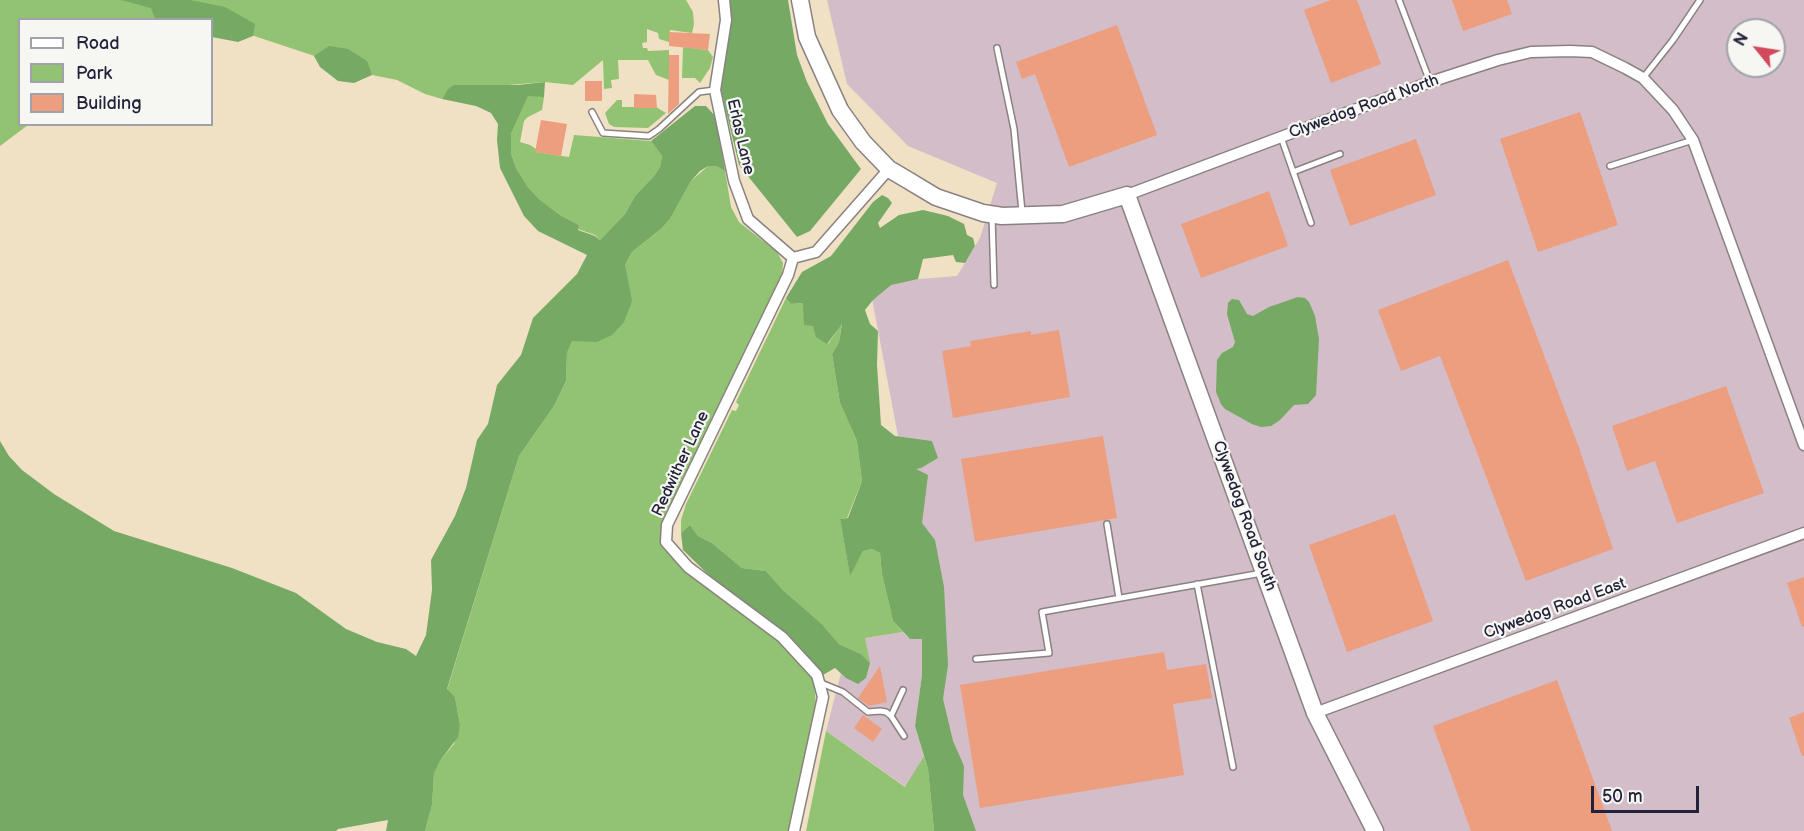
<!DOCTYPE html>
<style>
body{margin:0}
#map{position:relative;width:1804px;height:831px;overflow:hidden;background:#f0e1c4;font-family:"Balsamiq Sans",sans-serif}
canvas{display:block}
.legend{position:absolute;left:18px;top:18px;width:195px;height:108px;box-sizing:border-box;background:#f6f6f2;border:2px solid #a1a1a9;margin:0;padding:8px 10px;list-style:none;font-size:18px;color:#22223b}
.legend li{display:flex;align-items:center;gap:12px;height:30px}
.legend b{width:30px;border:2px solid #a1a1a9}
.north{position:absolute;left:1726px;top:18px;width:60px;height:60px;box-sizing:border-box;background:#f6f6f2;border:2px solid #a1a1a9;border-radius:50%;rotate:300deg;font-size:16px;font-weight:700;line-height:24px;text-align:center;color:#22223b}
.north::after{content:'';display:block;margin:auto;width:21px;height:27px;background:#d1495b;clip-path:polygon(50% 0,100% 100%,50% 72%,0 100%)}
.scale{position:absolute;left:1591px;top:786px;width:108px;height:27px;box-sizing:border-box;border:3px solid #22223b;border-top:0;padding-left:8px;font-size:18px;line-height:21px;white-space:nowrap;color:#22223b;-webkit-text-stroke:4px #f6f6f2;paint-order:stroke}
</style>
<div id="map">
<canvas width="1804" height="831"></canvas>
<ul class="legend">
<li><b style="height:8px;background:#fff"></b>Road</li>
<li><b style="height:16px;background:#92c372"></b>Park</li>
<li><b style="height:16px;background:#ed9e7f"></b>Building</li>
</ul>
<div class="north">N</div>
<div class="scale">50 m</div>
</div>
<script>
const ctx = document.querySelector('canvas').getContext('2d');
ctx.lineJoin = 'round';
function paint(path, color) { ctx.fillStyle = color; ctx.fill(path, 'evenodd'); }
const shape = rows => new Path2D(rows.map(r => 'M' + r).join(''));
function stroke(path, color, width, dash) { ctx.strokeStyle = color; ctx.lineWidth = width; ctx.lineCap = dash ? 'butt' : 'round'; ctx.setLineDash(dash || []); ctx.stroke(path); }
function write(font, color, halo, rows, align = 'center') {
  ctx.font = font + ' "Balsamiq Sans",sans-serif'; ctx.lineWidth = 4.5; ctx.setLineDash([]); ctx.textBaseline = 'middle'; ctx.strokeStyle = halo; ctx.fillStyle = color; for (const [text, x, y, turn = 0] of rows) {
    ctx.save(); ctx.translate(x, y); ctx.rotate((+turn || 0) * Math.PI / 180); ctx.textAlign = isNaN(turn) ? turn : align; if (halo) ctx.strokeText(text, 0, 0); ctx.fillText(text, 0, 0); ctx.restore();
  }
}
paint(shape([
 [827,0,1804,0,1804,831,947,831,923,568,869,283,957,276,980,238,997,183,908,146,847,84],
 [1738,30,1774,30,1774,66,1738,66],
 [903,632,910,639,922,639,922,675,915,726,924,756,906,787,826,731,841,673,846,678,865,638]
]), '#d2bdc8');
paint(shape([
 [0,0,686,0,693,12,694,24,692,33,670,30,669,42,659,39,658,33,647,29,647,42,642,43,643,48,647,48,648,51,669,50,669,80,656,75,648,60,618,60,619,79,611,80,612,88,604,89,603,60,573,85,545,82,447,90,442,99,425,94,397,80,372,75,212,22,212,20,20,20,20,124,28,125,0,146],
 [683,47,708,50,713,57,710,68,700,83,695,78,682,78],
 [528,95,544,97,542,110,528,117,524,121,520,142,530,145,536,149,536,152,569,157,574,135,651,141,662,156,660,167,654,176,635,196,625,214,600,240,595,235,578,229,579,225,560,215,539,199,528,187,516,168,511,153,511,134],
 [617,100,622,100,622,107,656,107,666,113,648,128,614,127,609,124,605,113],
 [708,166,716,166,725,171,731,207,739,222,777,252,783,263,782,276,663,523,685,569,778,640,814,680,816,706,788,831,425,831,432,805,434,774,440,761,454,744,460,725,455,697,447,690,519,456,554,406,566,381,567,353,572,340,581,340,626,274,625,265,632,252,662,228,670,219,691,181],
 [786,298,791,304,803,303,813,326,828,344,842,323,839,342,832,354,840,403,857,441,862,481,847,518,840,519,850,575,863,551,872,549,880,553,882,574,893,621,903,632,865,638,870,663,861,654,839,644,822,624,784,591,766,571,742,568,712,543,698,536,690,525,681,533,681,520,686,504,732,410,736,411,739,405,736,402],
 [826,731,905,787,924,756,928,769,934,831,806,831]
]), '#92c372');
paint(shape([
 [121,0,190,0,225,7,255,24,253,36,238,42,212,37,212,20,155,19,151,8],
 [729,0,788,0,797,55,807,82,828,124,861,169,810,231,797,237,739,165,721,90,731,21],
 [329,46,348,49,367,61,372,75,354,83,338,81,320,67,314,56],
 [545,82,544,97,528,96,511,134,511,153,516,168,528,187,539,199,560,215,579,225,578,230,595,236,600,240,625,214,635,196,654,176,660,167,662,156,651,141,695,106,706,106,716,117,725,171,716,166,708,166,700,171,691,181,670,219,662,228,632,252,625,265,632,301,624,322,612,335,597,342,572,341,567,353,566,381,554,406,519,456,447,689,455,697,460,725,458,737,440,761,434,774,432,805,425,831,386,831,388,820,338,829,336,831,0,831,0,441,9,456,22,470,54,494,114,531,232,568,296,593,346,629,377,642,406,649,416,656,426,635,432,590,431,560,455,516,466,488,477,440,488,424,497,385,521,355,533,318,577,274,587,255,538,231,524,216,500,168,497,140,498,124,491,113,476,106,442,99,447,90,454,85,518,85],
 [882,195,888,198,892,203,878,223,880,228,899,215,923,210,948,216,964,224,967,235,973,238,975,246,965,263,956,262,953,255,923,259,918,279,891,285,873,300,865,310,870,324,878,331,877,365,881,425,895,436,932,441,938,458,921,468,916,469,928,475,922,523,935,540,944,587,948,665,943,699,953,741,964,766,963,795,976,831,934,831,928,769,915,726,922,675,922,639,910,639,893,621,882,574,880,553,872,549,863,551,850,576,840,519,848,518,862,481,857,441,840,403,832,354,839,342,842,324,827,344,816,337,813,326,804,325,803,303,791,304,786,298,802,272,831,256,873,202],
 [1298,297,1305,298,1309,302,1315,316,1319,339,1316,395,1308,404,1294,405,1280,420,1271,426,1261,427,1252,424,1225,409,1221,404,1216,392,1217,360,1222,353,1233,347,1235,342,1227,314,1228,303,1232,299,1239,300,1247,314,1253,316,1269,307],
 [690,525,698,536,712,543,742,568,766,571,784,591,822,624,839,644,861,654,870,663,866,678,858,684,846,678,835,668,823,675,783,632,715,581,683,550,681,533]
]), '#75a964');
paint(shape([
 [1331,0,1357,0,1381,64,1331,83,1304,10],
 [1452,0,1507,0,1512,14,1463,31],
 [1117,25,1157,135,1069,167,1035,74,1022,79,1016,62],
 [669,32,710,34,708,50,669,46],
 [669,55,679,55,679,104,668,114],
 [585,81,602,81,602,101,585,101],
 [634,94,656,95,657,108,634,108],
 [1580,112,1618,225,1538,252,1500,139],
 [541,120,567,124,561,156,535,152],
 [1416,139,1436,195,1350,226,1330,170],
 [1269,191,1288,246,1201,278,1181,224],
 [1508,260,1578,445,1613,549,1526,581,1440,356,1401,371,1378,310],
 [1059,330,1070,397,953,418,942,351,971,346,970,341,1031,331,1031,335],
 [1726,386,1764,493,1677,523,1655,461,1627,471,1612,426],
 [1103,436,1117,518,975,542,961,459],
 [1395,514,1433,621,1347,652,1309,545],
 [1804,577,1804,626,1802,627,1787,583],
 [1164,652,1167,670,1206,664,1212,698,1173,704,1184,775,980,808,960,685],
 [880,666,887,702,869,706,858,698],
 [1557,680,1612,831,1471,831,1433,726],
 [1804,712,1804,756,1802,756,1789,718],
 [863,715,882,729,873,742,854,728]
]), '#ed9e7f');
const lane = shape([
 [1399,0,1430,82],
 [997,48,1014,129,1022,212],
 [1643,78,1673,40,1700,0],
 [592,112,603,133,649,136,659,129,699,92,715,90],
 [1281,137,1311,223],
 [1610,166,1693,140],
 [1293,172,1340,154],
 [992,216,994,285],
 [1107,524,1119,598],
 [1197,584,1233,767],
 [976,659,1049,653,1042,612,1262,573],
 [821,683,843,692,868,712,880,711,886,712,891,716,904,736],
 [891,716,903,690]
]);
const street = shape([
 [724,0,726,20,715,90,734,181,748,219,793,258],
 [1127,195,1281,137,1430,82,1498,60,1531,52,1570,51,1592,52,1625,68,1643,78,1673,110,1693,140,1804,445],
 [1315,713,1804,533],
 [794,831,823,697,817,675,782,637,688,567,666,542,667,525,788,275,793,258,816,252,889,169]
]);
const secondary = shape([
 [800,0,807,37,840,110,863,142,889,169,906,179,936,197,983,213,1002,216,1063,214,1127,195,1315,713,1375,831]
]);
stroke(lane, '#898280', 8);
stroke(street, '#898280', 13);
stroke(secondary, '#898280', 19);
stroke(lane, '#fff', 5);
stroke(street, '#fff', 10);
stroke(secondary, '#fff', 16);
write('16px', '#22223b', '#f6f6f2', [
 ["Clywedog Road North",1364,107,-20],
 ["Erlas Lane",740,137,77],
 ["Redwither Lane",681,464,-65],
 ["Clywedog Road South",1244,516,70],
 ["Clywedog Road East",1555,609,-20]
]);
</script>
